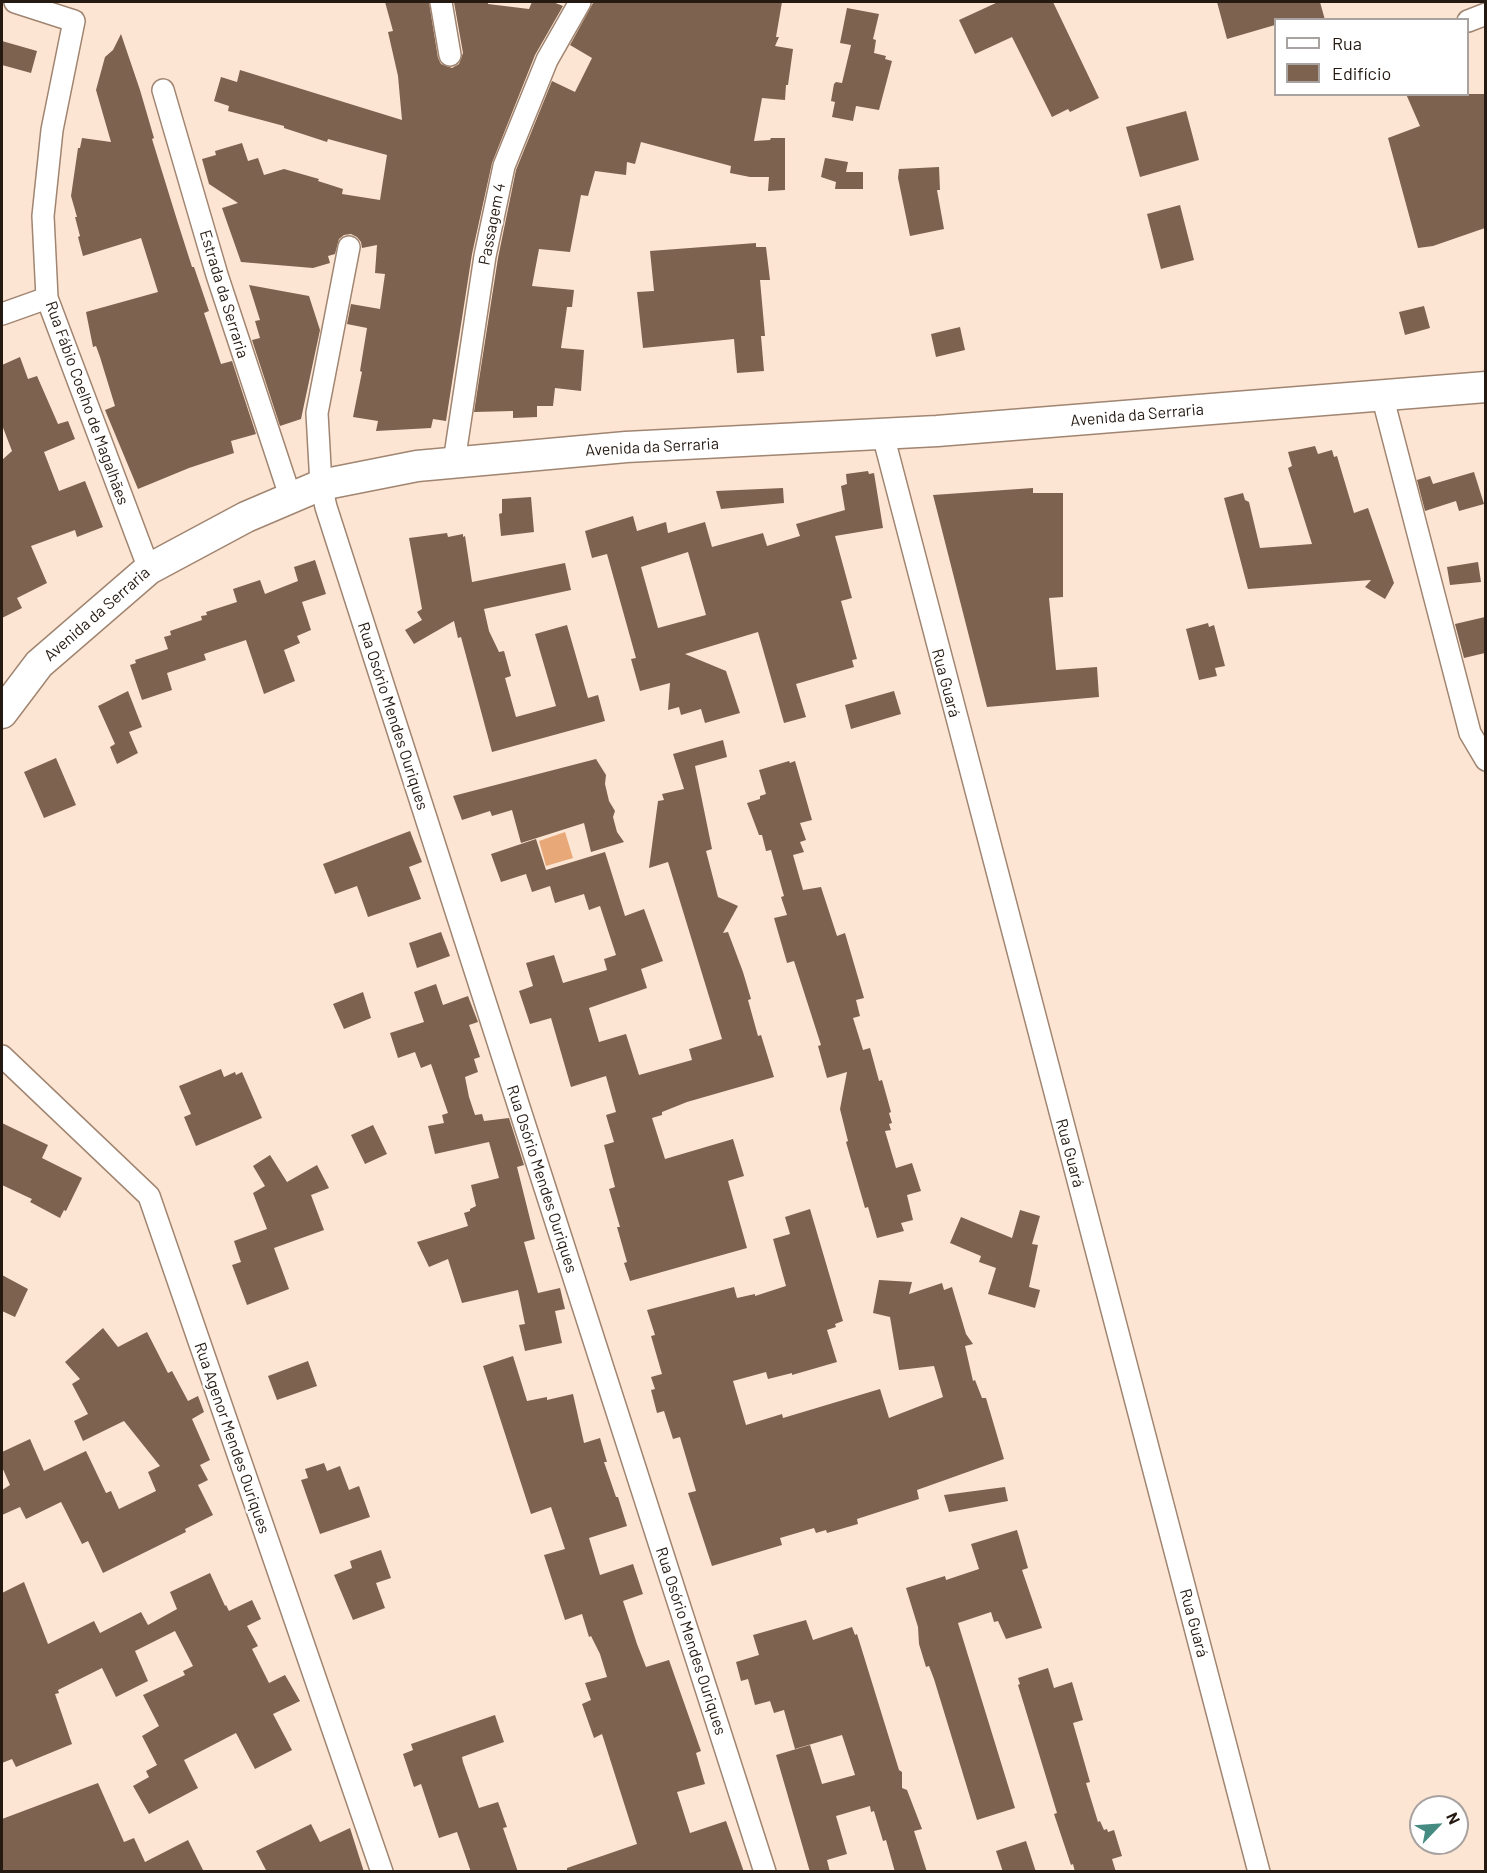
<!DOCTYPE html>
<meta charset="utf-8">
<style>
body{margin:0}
#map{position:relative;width:1487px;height:1873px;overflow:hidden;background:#fde5d4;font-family:Barlow,sans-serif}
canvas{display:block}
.frame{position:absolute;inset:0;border:3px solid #251a12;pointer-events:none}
.legend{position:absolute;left:1274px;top:18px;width:195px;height:78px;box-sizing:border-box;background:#fff;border:2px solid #a8a3a0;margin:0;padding:8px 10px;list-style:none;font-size:18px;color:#251a12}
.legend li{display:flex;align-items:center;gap:12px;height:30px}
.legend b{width:30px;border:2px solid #a8a3a0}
.north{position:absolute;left:1409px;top:1795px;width:60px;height:60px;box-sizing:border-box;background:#fff;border:2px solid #a8a3a0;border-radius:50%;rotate:65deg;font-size:16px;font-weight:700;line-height:24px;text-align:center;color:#251a12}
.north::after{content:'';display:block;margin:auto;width:21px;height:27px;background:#468b81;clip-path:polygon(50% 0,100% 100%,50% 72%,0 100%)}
</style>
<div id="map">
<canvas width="1487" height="1873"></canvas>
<div class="frame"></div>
<ul class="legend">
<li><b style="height:8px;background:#fff"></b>Rua</li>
<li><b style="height:16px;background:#7c624f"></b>Edifício</li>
</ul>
<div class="north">N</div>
</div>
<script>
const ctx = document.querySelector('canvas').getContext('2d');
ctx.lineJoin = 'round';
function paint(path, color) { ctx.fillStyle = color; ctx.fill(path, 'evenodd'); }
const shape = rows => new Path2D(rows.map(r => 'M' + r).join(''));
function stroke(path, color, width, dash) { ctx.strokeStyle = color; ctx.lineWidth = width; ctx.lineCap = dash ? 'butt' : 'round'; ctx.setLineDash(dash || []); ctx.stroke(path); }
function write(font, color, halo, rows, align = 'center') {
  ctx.font = font + ' Barlow,sans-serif'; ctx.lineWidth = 5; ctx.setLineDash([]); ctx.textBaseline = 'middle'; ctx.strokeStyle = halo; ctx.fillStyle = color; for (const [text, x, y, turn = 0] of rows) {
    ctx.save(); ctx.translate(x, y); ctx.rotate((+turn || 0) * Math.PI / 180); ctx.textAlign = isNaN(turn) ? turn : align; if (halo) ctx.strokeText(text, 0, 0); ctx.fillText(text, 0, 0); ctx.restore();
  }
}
paint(shape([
 [565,832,573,858,546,866,539,841]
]), '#e9a878');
paint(shape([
 [385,2,429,2,438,58,441,64,452,68,459,64,463,53,454,2,488,2,488,4,529,9,532,2,553,2,563,6,535,55,492,163,472,254,446,421,433,419,431,428,376,431,378,421,353,417,362,372,360,371,367,328,347,324,351,304,380,309,385,274,375,273,377,245,362,248,361,242,357,237,351,234,344,235,339,239,335,254,328,256,330,263,313,268,241,262,222,208,238,203,209,184,202,159,216,155,215,151,242,143,248,161,258,158,264,175,284,169,319,179,318,181,343,189,342,194,380,200,387,155,328,139,327,142,284,128,284,126,228,111,229,106,214,101,221,77,237,82,240,70,402,120,398,76,388,32,393,31],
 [998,2,1053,2,1099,98,1070,112,1068,109,1052,117,1012,37,975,54,959,20],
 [1217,2,1320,2,1325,20,1275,20,1275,25,1227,39],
 [593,3,782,2,776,37,779,37,775,46,793,49,788,85,786,85,785,100,762,98,754,141,770,140,771,138,785,138,785,190,768,191,769,177,750,177,730,173,731,166,641,142,635,164,627,162,626,175,595,171,588,196,581,195,570,252,539,249,532,286,574,290,572,307,567,307,561,348,584,350,581,391,555,388,553,406,537,406,537,417,513,418,513,411,474,412,498,258,516,170,552,81,575,92,592,58,570,45],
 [847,8,879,14,873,39,876,40,874,53,886,56,885,59,892,61,879,110,856,106,853,121,832,117,835,102,831,101,834,84,836,82,842,83,851,45,840,43],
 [121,34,140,90,154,138,152,139,177,220,192,267,194,267,209,311,204,313,221,364,232,361,256,434,231,441,234,453,189,468,138,489,105,410,115,406,100,357,96,346,93,347,86,312,158,292,141,238,83,256,78,237,80,236,75,217,77,217,71,196,78,148,80,148,82,138,111,142,96,90,105,57,113,50],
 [2,41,37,51,31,73,2,65],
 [1406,94,1485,94,1485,228,1433,246,1418,248,1388,138,1420,126],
 [1186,111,1199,160,1140,177,1126,127],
 [825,158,848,162,846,172,863,172,863,189,835,189,836,182,821,177],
 [939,167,940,190,937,190,944,229,910,236,898,178,899,169],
 [1180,205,1194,260,1161,269,1147,214],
 [756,243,756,247,766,247,770,280,760,280,765,336,761,336,764,371,737,373,734,339,643,348,637,292,654,291,650,251],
 [249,285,309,296,320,330,301,419,280,426,252,340,260,338,255,321,260,320],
 [1424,306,1430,328,1405,335,1399,312],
 [960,327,965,350,936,357,931,334],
 [20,357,28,379,37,376,58,424,68,421,75,439,44,452,59,491,85,481,103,527,77,537,75,530,31,546,47,583,17,598,22,608,2,618,2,460,12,451,2,425,2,365],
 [1315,446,1318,454,1332,450,1334,457,1337,456,1354,513,1368,508,1394,583,1385,599,1365,587,1371,580,1248,589,1224,498,1243,493,1245,500,1249,502,1260,548,1312,544,1288,468,1292,466,1288,452],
 [868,471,869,474,874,473,883,528,835,536,852,598,841,601,857,659,852,660,854,667,796,684,806,717,784,723,758,632,685,654,726,671,740,713,705,723,701,709,681,715,679,707,668,710,670,683,640,691,631,659,636,658,607,554,592,558,585,531,633,516,637,531,666,522,668,533,705,522,712,547,763,533,767,546,800,536,796,524,845,510,841,486,847,484,846,474],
 [688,552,706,615,658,628,641,567],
 [1474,472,1484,504,1459,511,1456,501,1425,511,1417,480,1430,476,1433,484],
 [783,488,784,503,721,509,716,491],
 [1033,488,1033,493,1063,493,1063,597,1049,598,1056,670,1097,667,1099,697,987,707,933,495],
 [531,497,534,532,501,536,499,514,502,513,502,499],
 [447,533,448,537,463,534,463,537,465,536,472,582,565,563,571,590,484,609,489,631,499,652,504,651,511,676,505,678,516,717,556,706,535,634,567,625,588,698,598,695,605,721,492,752,461,637,458,638,454,621,414,644,405,630,422,620,417,612,422,609,409,538],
 [315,560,326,594,302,602,311,630,297,636,300,643,284,650,295,681,264,694,246,640,204,654,206,660,167,673,172,690,142,700,130,665,136,663,135,660,168,649,164,637,171,635,170,631,202,620,201,616,207,615,206,612,237,602,233,589,260,580,265,594,298,581,294,567],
 [1478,562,1481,582,1450,585,1447,567],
 [1485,617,1485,653,1464,658,1455,624],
 [1208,623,1209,627,1214,625,1225,666,1215,668,1217,676,1199,680,1186,629],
 [128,691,142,727,129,732,138,753,117,764,110,747,115,744,98,706],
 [894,691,901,714,851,729,845,705],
 [723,740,727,757,695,766,712,849,706,851,718,897,738,906,723,933,728,932,743,972,751,999,748,1000,758,1036,761,1035,774,1077,687,1102,662,1112,662,1115,652,1118,665,1159,733,1139,744,1176,728,1181,747,1248,630,1281,624,1263,627,1262,617,1227,620,1227,609,1189,615,1187,604,1145,614,1142,606,1115,616,1112,606,1076,571,1087,551,1018,530,1024,519,991,533,986,526,963,554,955,563,983,607,970,604,959,616,955,600,906,589,910,584,894,555,903,550,886,532,892,526,874,501,882,491,854,536,839,546,870,605,852,625,916,644,909,663,961,641,969,647,988,589,1008,599,1042,626,1034,639,1075,692,1060,689,1049,722,1039,668,862,649,868,658,801,664,800,662,794,684,789,673,754],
 [56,758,76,805,44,818,24,772],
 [596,759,606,775,605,784,609,801,615,811,613,817,617,832,624,842,591,852,584,823,521,843,512,810,492,816,490,811,462,820,453,796],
 [789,761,790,763,795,761,812,820,800,823,806,840,800,842,804,852,793,855,803,890,821,887,837,936,845,933,864,998,856,1000,860,1016,853,1018,863,1050,870,1048,879,1081,882,1080,891,1112,889,1113,892,1123,889,1124,891,1130,885,1131,896,1168,912,1163,921,1191,907,1195,913,1220,901,1223,904,1231,877,1238,868,1207,865,1208,846,1142,848,1141,840,1109,847,1072,827,1078,818,1046,821,1045,794,961,787,963,774,918,787,915,781,897,784,896,771,850,766,851,762,835,759,835,747,803,760,799,760,796,766,794,759,770],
 [410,831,422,862,409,867,421,899,368,917,357,886,335,894,323,864],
 [441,932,450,956,417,968,409,943],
 [436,984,443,1005,468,996,478,1022,469,1025,480,1057,474,1059,478,1072,465,1077,469,1097,475,1115,482,1114,484,1121,509,1118,524,1165,517,1167,535,1239,524,1242,538,1293,560,1288,565,1309,555,1311,562,1343,525,1351,519,1325,525,1324,518,1290,462,1303,448,1259,429,1267,417,1242,468,1226,464,1213,470,1211,470,1209,476,1206,471,1185,499,1178,489,1142,435,1154,428,1126,444,1123,442,1115,448,1113,431,1064,421,1068,415,1052,398,1058,390,1033,424,1022,414,992],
 [363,992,371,1018,344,1029,333,1004],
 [221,1069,224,1077,235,1072,236,1075,242,1072,262,1118,196,1146,184,1117,191,1114,179,1086],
 [2,1123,48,1145,42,1158,82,1178,66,1211,64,1210,60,1218,30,1202,32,1199,2,1185],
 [373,1125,387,1154,365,1164,351,1135],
 [270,1155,287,1182,317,1165,329,1188,311,1195,324,1230,274,1248,289,1289,247,1305,232,1265,241,1262,234,1241,267,1229,253,1193,265,1186,253,1166],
 [810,1209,843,1321,835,1324,836,1327,827,1330,837,1362,792,1375,792,1373,768,1379,766,1372,733,1381,746,1425,782,1414,783,1418,880,1389,889,1418,943,1397,934,1366,899,1370,890,1317,873,1313,879,1280,912,1282,909,1294,942,1283,944,1290,952,1287,966,1334,973,1344,965,1346,973,1381,975,1380,982,1398,986,1398,1004,1459,917,1490,919,1499,857,1519,858,1524,827,1533,826,1530,816,1533,814,1528,780,1538,782,1545,712,1566,688,1493,696,1491,680,1437,673,1439,664,1411,657,1413,651,1390,655,1389,651,1377,662,1374,651,1336,655,1335,647,1310,734,1287,737,1298,755,1294,755,1296,786,1286,773,1239,790,1234,785,1217],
 [1020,1210,1040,1216,1032,1244,1038,1245,1029,1287,1040,1290,1035,1308,988,1294,996,1268,979,1262,981,1256,950,1243,961,1217,1012,1238],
 [2,1275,28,1289,15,1317,2,1311],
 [103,1328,118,1347,147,1332,168,1373,172,1371,188,1401,198,1396,204,1412,192,1419,210,1460,200,1465,208,1480,198,1485,213,1515,185,1529,186,1532,103,1573,88,1541,82,1544,61,1502,26,1519,20,1507,2,1515,2,1490,10,1485,2,1467,2,1452,30,1439,44,1471,86,1451,106,1493,111,1491,119,1509,156,1491,148,1472,160,1466,124,1421,83,1441,74,1421,88,1414,72,1384,80,1379,65,1362],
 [513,1356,527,1401,547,1397,547,1400,573,1394,584,1443,600,1438,607,1462,604,1462,616,1497,618,1497,627,1526,589,1538,600,1575,633,1564,643,1594,623,1601,637,1644,646,1667,669,1660,701,1751,696,1753,705,1784,677,1792,690,1833,726,1821,744,1872,567,1872,567,1868,637,1844,602,1734,594,1738,582,1704,591,1700,585,1683,607,1677,600,1654,591,1636,589,1637,582,1614,565,1620,544,1555,565,1549,551,1507,531,1514,483,1366],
 [308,1361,317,1386,277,1400,268,1376],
 [324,1463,327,1471,340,1466,349,1490,359,1486,370,1517,320,1534,301,1480,308,1478,305,1469],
 [1005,1487,1008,1501,949,1512,944,1495],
 [1017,1530,1028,1568,1022,1570,1042,1628,1006,1639,998,1621,994,1622,991,1612,958,1623,1015,1808,977,1820,934,1679,929,1666,926,1667,919,1644,918,1627,906,1588,945,1576,946,1580,979,1569,971,1544],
 [381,1550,391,1578,376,1583,385,1608,353,1620,334,1575,352,1568,350,1561],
 [210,1573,225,1606,226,1605,229,1611,252,1600,261,1619,247,1626,258,1646,252,1649,269,1683,285,1675,300,1701,273,1714,292,1750,255,1769,236,1733,184,1760,198,1788,149,1814,133,1786,149,1777,146,1771,157,1765,142,1736,159,1726,143,1695,185,1675,183,1671,193,1666,175,1631,135,1651,148,1681,116,1697,102,1668,58,1690,59,1693,55,1694,72,1744,16,1767,12,1759,2,1763,2,1593,24,1582,48,1644,94,1621,100,1633,141,1612,148,1625,177,1609,170,1592],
 [806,1620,813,1640,852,1627,855,1635,857,1634,899,1770,902,1772,902,1788,907,1790,922,1829,914,1831,927,1872,895,1872,886,1840,883,1841,874,1811,871,1812,870,1806,836,1816,847,1854,827,1860,830,1872,810,1872,776,1755,810,1745,822,1784,855,1775,842,1735,795,1749,784,1710,774,1713,770,1701,755,1705,748,1679,741,1681,736,1662,759,1655,753,1635],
 [1048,1668,1054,1688,1072,1682,1083,1720,1073,1723,1090,1782,1086,1783,1098,1822,1100,1821,1104,1830,1107,1829,1108,1832,1114,1830,1122,1856,1112,1859,1116,1872,1075,1872,1073,1864,1071,1865,1054,1814,1057,1813,1018,1685,1020,1684,1018,1678],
 [495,1715,504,1742,462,1757,463,1762,479,1808,498,1802,507,1827,503,1828,518,1872,471,1872,457,1832,439,1838,421,1784,414,1787,403,1754,413,1750,411,1744],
 [98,1783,124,1842,134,1838,145,1862,188,1840,204,1872,2,1872,2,1819],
 [311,1824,320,1842,350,1828,364,1872,267,1872,256,1851],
 [1026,1841,1036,1872,1003,1872,996,1851]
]), '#7c624f');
const street = shape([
 [15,2,74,21,52,130,43,216,47,298,149,569],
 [441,2,450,55],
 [1468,21,1486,14],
 [163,90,217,275,290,496],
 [349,247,317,413,321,485,326,507,765,1872],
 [2,314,47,298],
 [1382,395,1470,733,1486,760],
 [883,435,1259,1872],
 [454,462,485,256,504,166,547,60,580,2],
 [2,1056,149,1196,382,1872]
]);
const secondary = shape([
 [2,713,39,664,149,569,246,517,321,485,417,466,626,447,937,431,1486,387]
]);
stroke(street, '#a08571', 24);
stroke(secondary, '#a08571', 33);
stroke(street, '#fff', 21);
stroke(secondary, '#fff', 30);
write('16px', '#251a12', '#fff', [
 ["Passagem 4",492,224,-79],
 ["Estrada da Serraria",224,294,73],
 ["Rua Fábio Coelho de Magalhães",87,403,70],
 ["Avenida da Serraria",1137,415,-5],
 ["Avenida da Serraria",652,447,-3],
 ["Avenida da Serraria",97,614,-41],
 ["Rua Guará",946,683,75],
 ["Rua Osório Mendes Ouriques",393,716,72],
 ["Rua Guará",1070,1153,75],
 ["Rua Osório Mendes Ouriques",542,1179,72],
 ["Rua Agenor Mendes Ouriques",232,1438,71],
 ["Rua Guará",1194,1623,75],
 ["Rua Osório Mendes Ouriques",691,1641,72]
]);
</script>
